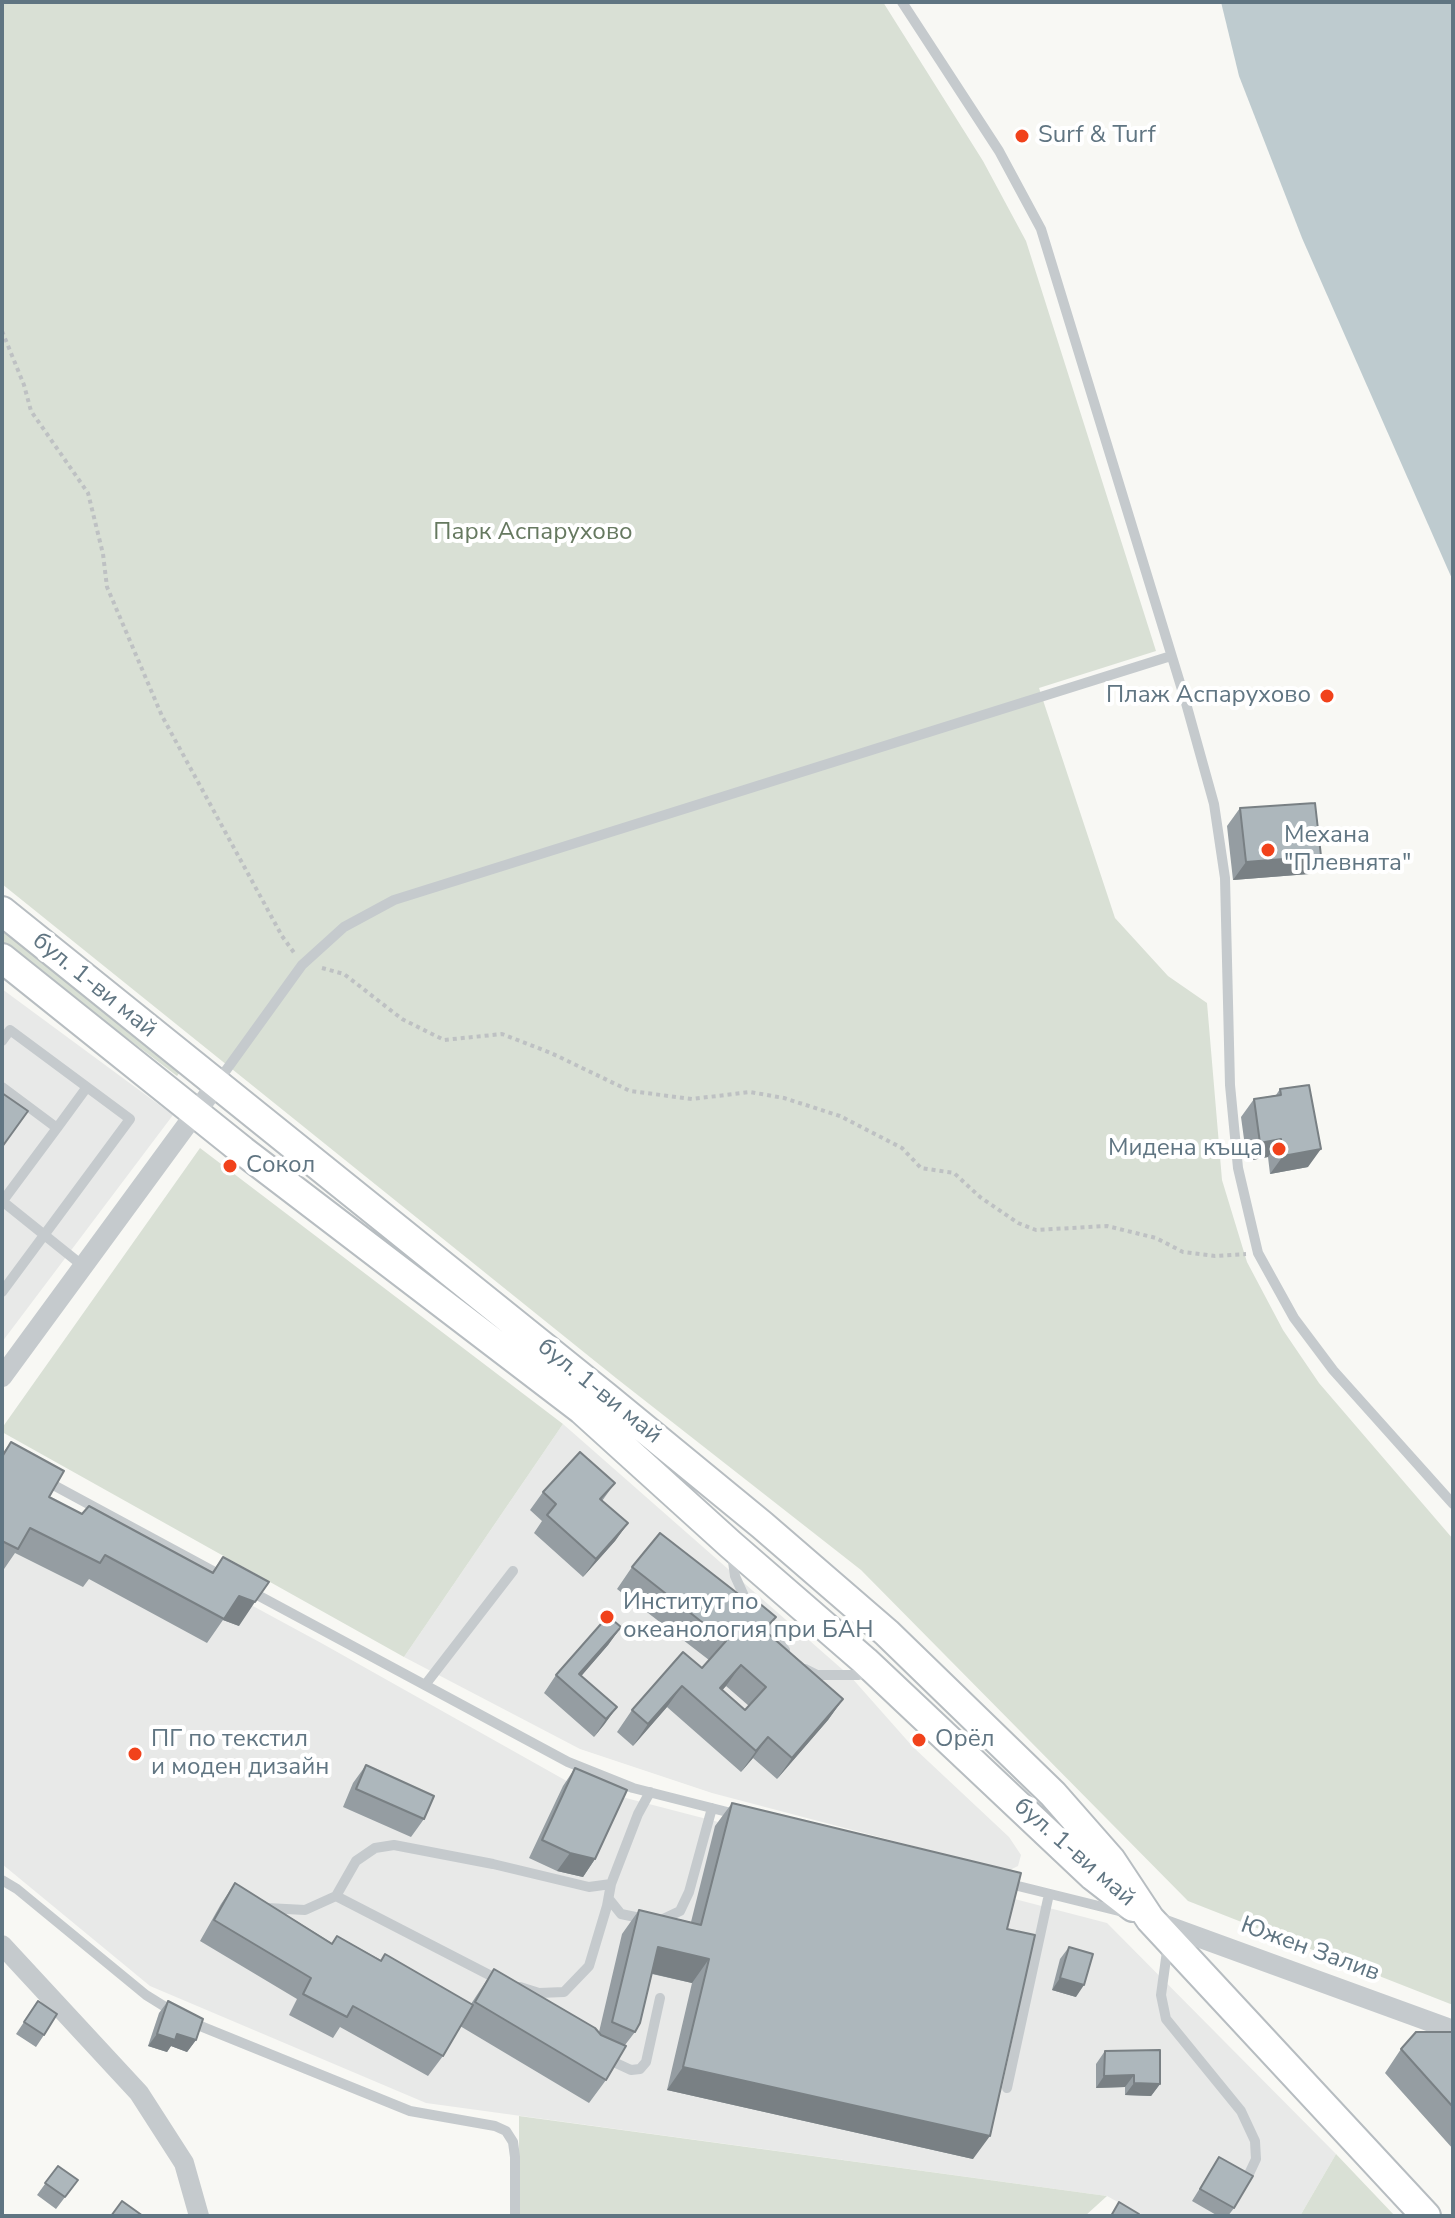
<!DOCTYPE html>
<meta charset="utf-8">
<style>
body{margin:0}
#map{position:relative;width:1455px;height:2218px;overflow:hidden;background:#f8f8f4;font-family:"Nunito Sans",sans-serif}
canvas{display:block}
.frame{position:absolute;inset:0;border:4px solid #607582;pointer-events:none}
</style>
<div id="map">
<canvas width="1455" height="2218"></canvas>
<div class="frame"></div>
</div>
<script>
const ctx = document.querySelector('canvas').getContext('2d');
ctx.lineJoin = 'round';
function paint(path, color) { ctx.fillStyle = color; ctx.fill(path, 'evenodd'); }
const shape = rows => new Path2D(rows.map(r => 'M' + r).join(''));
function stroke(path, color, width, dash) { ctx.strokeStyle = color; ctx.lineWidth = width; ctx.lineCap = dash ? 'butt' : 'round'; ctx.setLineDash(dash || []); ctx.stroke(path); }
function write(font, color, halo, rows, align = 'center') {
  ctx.font = font + ' "Nunito Sans",sans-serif'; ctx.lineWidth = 8; ctx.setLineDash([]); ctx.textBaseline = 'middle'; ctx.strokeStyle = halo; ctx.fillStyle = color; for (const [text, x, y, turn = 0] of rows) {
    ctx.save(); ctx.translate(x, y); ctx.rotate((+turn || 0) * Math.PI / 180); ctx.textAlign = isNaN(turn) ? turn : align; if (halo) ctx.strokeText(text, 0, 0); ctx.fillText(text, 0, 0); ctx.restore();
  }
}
paint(shape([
 [2,989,173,1115,2,1342],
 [563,1424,851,1677,913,1747,1009,1837,1021,1855,1018,1866,1008,1871,712,1793,580,1749,404,1657],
 [2,1470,323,1644,572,1784,1107,1923,1336,2154,1300,2216,1143,2216,1107,2196,426,2103,150,1986,2,1864]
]), '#e8e9e8');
paint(shape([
 [2,2,883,2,983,161,1026,241,1156,651,1039,688,1115,918,1168,976,1207,1003,1222,1180,1247,1262,1283,1330,1319,1383,1453,1539,1453,2005,1188,1901,861,1570,616,1378,2,884],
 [2,921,182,1069,177,1076,2,943],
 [200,1148,563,1424,404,1657,2,1432,2,1428],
 [519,2116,1107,2196,1085,2216,519,2216],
 [1336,2154,1395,2216,1300,2216]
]), '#d9e0d5');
paint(shape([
 [1221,2,1453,2,1453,581,1302,238,1239,76]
]), '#becbcf');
const secondary = shape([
 [2,911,606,1397,762,1525,887,1633,1053,1794,1111,1860,1150,1919,1426,2216],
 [2,958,243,1151,582,1410,730,1544,865,1661,1093,1876,1133,1907]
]);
stroke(secondary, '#b7bdc1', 32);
stroke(shape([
 [2,331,24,385,31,411,88,493,103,554,107,587,162,716,282,936,295,954],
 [322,968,344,974,402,1019,444,1040,502,1034,551,1053,630,1091,692,1099,750,1092,784,1098,840,1116,902,1148,921,1168,954,1173,980,1197,1018,1223,1036,1230,1107,1226,1156,1238,1183,1252,1215,1256,1246,1254]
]), '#bec1c3', 4, [4, 4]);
stroke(shape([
 [902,2,999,151,1041,229,1184,696,1214,804,1225,878,1230,1085,1238,1168,1258,1253,1294,1318,1333,1370,1453,1504],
 [2,1041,10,1030,130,1119,2,1292],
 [219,1080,302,965,344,927,394,900,1171,656],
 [2,1087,57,1128,2,1202],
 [57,1128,87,1087],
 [2,1201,83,1266],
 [46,1481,222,1576],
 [732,1554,735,1576,749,1607,785,1650],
 [250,1591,568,1762,633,1788,739,1815],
 [805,1669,817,1675,858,1675,871,1670],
 [425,1685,513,1571],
 [2,1880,17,1889,146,1995,175,2013],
 [1006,1883,1127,1913],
 [336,1896,501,1981],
 [609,1899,621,1914,645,1919,661,1920,680,1911,689,1892,712,1808],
 [267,1908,305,1910,336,1896,356,1861,375,1848,394,1845,493,1864,589,1887,611,1884],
 [1168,1944,1161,1995,1166,2019,1241,2111,1255,2141,1256,2159,1249,2174],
 [520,1987,539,1993,564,1992,589,1966,607,1906,611,1884,638,1814,650,1792],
 [188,2021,410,2111,495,2126,506,2131,513,2142,515,2157,515,2216],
 [605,2058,631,2070,640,2069,646,2062,660,1998],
 [1007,2088,1049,1894]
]), '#c5cacd', 10);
stroke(shape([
 [2,1377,216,1085],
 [1154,1921,1453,2030],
 [2,1945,139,2093,184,2163,199,2216]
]), '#c5cacd', 20);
stroke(secondary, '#fff', 28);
paint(shape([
 [1240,808,1309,874,1233,880,1227,826],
 [1280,1089,1308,1167,1270,1174,1268,1157,1247,1161,1241,1117,1254,1099,1276,1095],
 [11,1442,49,1497,82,1514,212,1572,223,1557,239,1626,223,1620,207,1643,89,1579,83,1587,15,1553,2,1572,2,1454],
 [615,1483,602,1501,628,1523,615,1541,583,1577,534,1533,542,1521,530,1510,543,1492],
 [632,1567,766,1632,843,1699,828,1720,777,1779,753,1758,741,1772,667,1707,633,1746,617,1732,632,1710,702,1668,709,1660,617,1589],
 [726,1686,749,1706,745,1710,722,1690],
 [621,1627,608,1645,581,1676,617,1707,594,1737,544,1693,556,1675],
 [366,1765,424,1819,411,1837,343,1807,353,1783],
 [575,1768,595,1859,583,1877,557,1871,529,1858,563,1786],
 [732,1803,1007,1929,973,2159,667,2090,692,1983,652,1974,635,2032,625,2045,606,2080,589,2103,460,2026,443,2056,428,2076,340,2027,333,2038,289,2015,297,1999,200,1941,221,1904,235,1883,332,1943,337,1936,381,1960,471,2004,494,1969,599,2032,622,1934,639,1910,691,1922,715,1826],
 [1069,1947,1076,1997,1052,1990,1060,1959],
 [38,2001,44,2035,36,2047,16,2034],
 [168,2001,196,2040,187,2052,171,2046,167,2052,148,2046,159,2013],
 [1453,2032,1453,2149,1385,2073,1401,2049],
 [1105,2051,1160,2084,1151,2096,1125,2095,1125,2087,1096,2088,1096,2064],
 [1219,2157,1234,2208,1228,2216,1218,2216,1192,2201],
 [58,2166,78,2180,56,2209,37,2195]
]), '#959da2');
paint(shape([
 [1321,856,1309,874,1233,880,1246,862],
 [1281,1139,1268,1157,1247,1161,1260,1143],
 [1321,1149,1308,1167,1270,1174,1283,1156],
 [628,1523,615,1541,583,1577,596,1559],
 [239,1596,255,1602,239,1626,223,1620],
 [621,1627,608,1645,571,1688,579,1674],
 [741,1665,726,1686,705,1710,720,1688],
 [682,1686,667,1707,633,1746,648,1724],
 [843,1699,828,1720,777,1779,792,1758],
 [617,1707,604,1725,594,1737,606,1719],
 [768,1737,753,1758,741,1772,756,1751],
 [570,1853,595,1859,583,1877,557,1871],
 [658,1947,709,1959,692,1983,641,1971],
 [1060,1978,1084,1985,1076,1997,1052,1990],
 [157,2034,177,2034,196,2040,187,2052,171,2046,167,2052,148,2046],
 [683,2067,990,2136,973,2159,667,2090],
 [1134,2075,1125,2087,1096,2088,1104,2076],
 [1134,2083,1160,2084,1151,2096,1125,2095]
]), '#798084');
const building = shape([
 [1315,803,1321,856,1246,862,1240,808,1315,803],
 [1309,1085,1321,1149,1283,1156,1281,1139,1260,1143,1254,1099,1281,1095,1280,1089,1309,1085],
 [2,1093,28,1111,2,1147,2,1093],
 [11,1442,64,1471,49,1497,82,1514,89,1506,213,1573,223,1557,269,1582,255,1602,239,1596,224,1619,105,1555,100,1563,30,1528,18,1549,2,1541,2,1457,11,1442],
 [580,1452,615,1483,600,1499,628,1523,596,1559,547,1515,556,1504,543,1492,580,1452],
 [660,1533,755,1607,759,1603,776,1617,764,1630,843,1699,792,1758,768,1737,756,1751,682,1686,648,1724,632,1710,683,1652,702,1668,726,1641,632,1567,660,1533],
 [741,1665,766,1687,745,1710,720,1688,741,1665],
 [608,1616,621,1627,579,1674,617,1707,606,1719,556,1675,608,1616],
 [366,1765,434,1796,424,1819,356,1789,366,1765],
 [575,1768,627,1790,595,1859,570,1853,542,1840,575,1768],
 [732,1803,1021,1873,1007,1929,1035,1935,990,2136,683,2067,709,1959,658,1947,640,2023,635,2032,612,2022,639,1910,701,1925,732,1803],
 [235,1883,332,1944,337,1936,381,1961,385,1954,473,2005,443,2056,353,2006,347,2017,303,1994,311,1978,214,1920,235,1883],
 [1069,1947,1093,1954,1084,1985,1060,1978,1069,1947],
 [494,1969,595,2028,601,2035,626,2046,606,2080,475,2002,494,1969],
 [38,2001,57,2014,44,2035,24,2022,38,2001],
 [168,2001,203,2019,196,2040,177,2034,175,2040,157,2034,168,2001],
 [1416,2032,1453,2032,1453,2107,1401,2049,1416,2032],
 [1160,2050,1160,2084,1134,2083,1134,2075,1104,2076,1105,2051,1160,2050],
 [1219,2157,1253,2176,1234,2208,1200,2189,1219,2157],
 [58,2166,78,2180,65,2197,45,2183,58,2166],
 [122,2201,143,2216,111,2216,122,2201],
 [1119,2202,1139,2214,1138,2216,1111,2216,1119,2202]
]);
paint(building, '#adb7bc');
stroke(building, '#798084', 2);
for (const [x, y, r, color] of [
 [1022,136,8,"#f1421b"],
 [1327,696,8,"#f1421b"],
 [1268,850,8,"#f1421b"],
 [1279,1149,8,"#f1421b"],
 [230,1166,8,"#f1421b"],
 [607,1617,8,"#f1421b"],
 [919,1740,8,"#f1421b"],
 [135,1754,8,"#f1421b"]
]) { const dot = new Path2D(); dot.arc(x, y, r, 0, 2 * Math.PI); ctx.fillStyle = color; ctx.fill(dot); stroke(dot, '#fff', 3); }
write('24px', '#607582', '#fff', [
 ["Surf & Turf",1038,136],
 ["Плаж Аспарухово",1311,696,"right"],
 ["Механа",1284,836],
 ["\"Плевнята\"",1284,864],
 ["Мидена къща",1263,1149,"right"],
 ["Сокол",246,1166],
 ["Институт по",623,1603],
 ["океанология при БАН",623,1631],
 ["ПГ по текстил",151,1740],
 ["и моден дизайн",151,1768],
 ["Орёл",935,1740]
], 'left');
write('24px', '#667960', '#fff', [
 ["Парк Аспарухово",533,533]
]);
write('24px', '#607582', '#fff', [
 ["бул. 1-ви май",94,986,39],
 ["бул. 1-ви май",599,1392,39],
 ["бул. 1-ви май",1074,1853,41],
 ["Южен Залив",1310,1950,20]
]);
</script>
